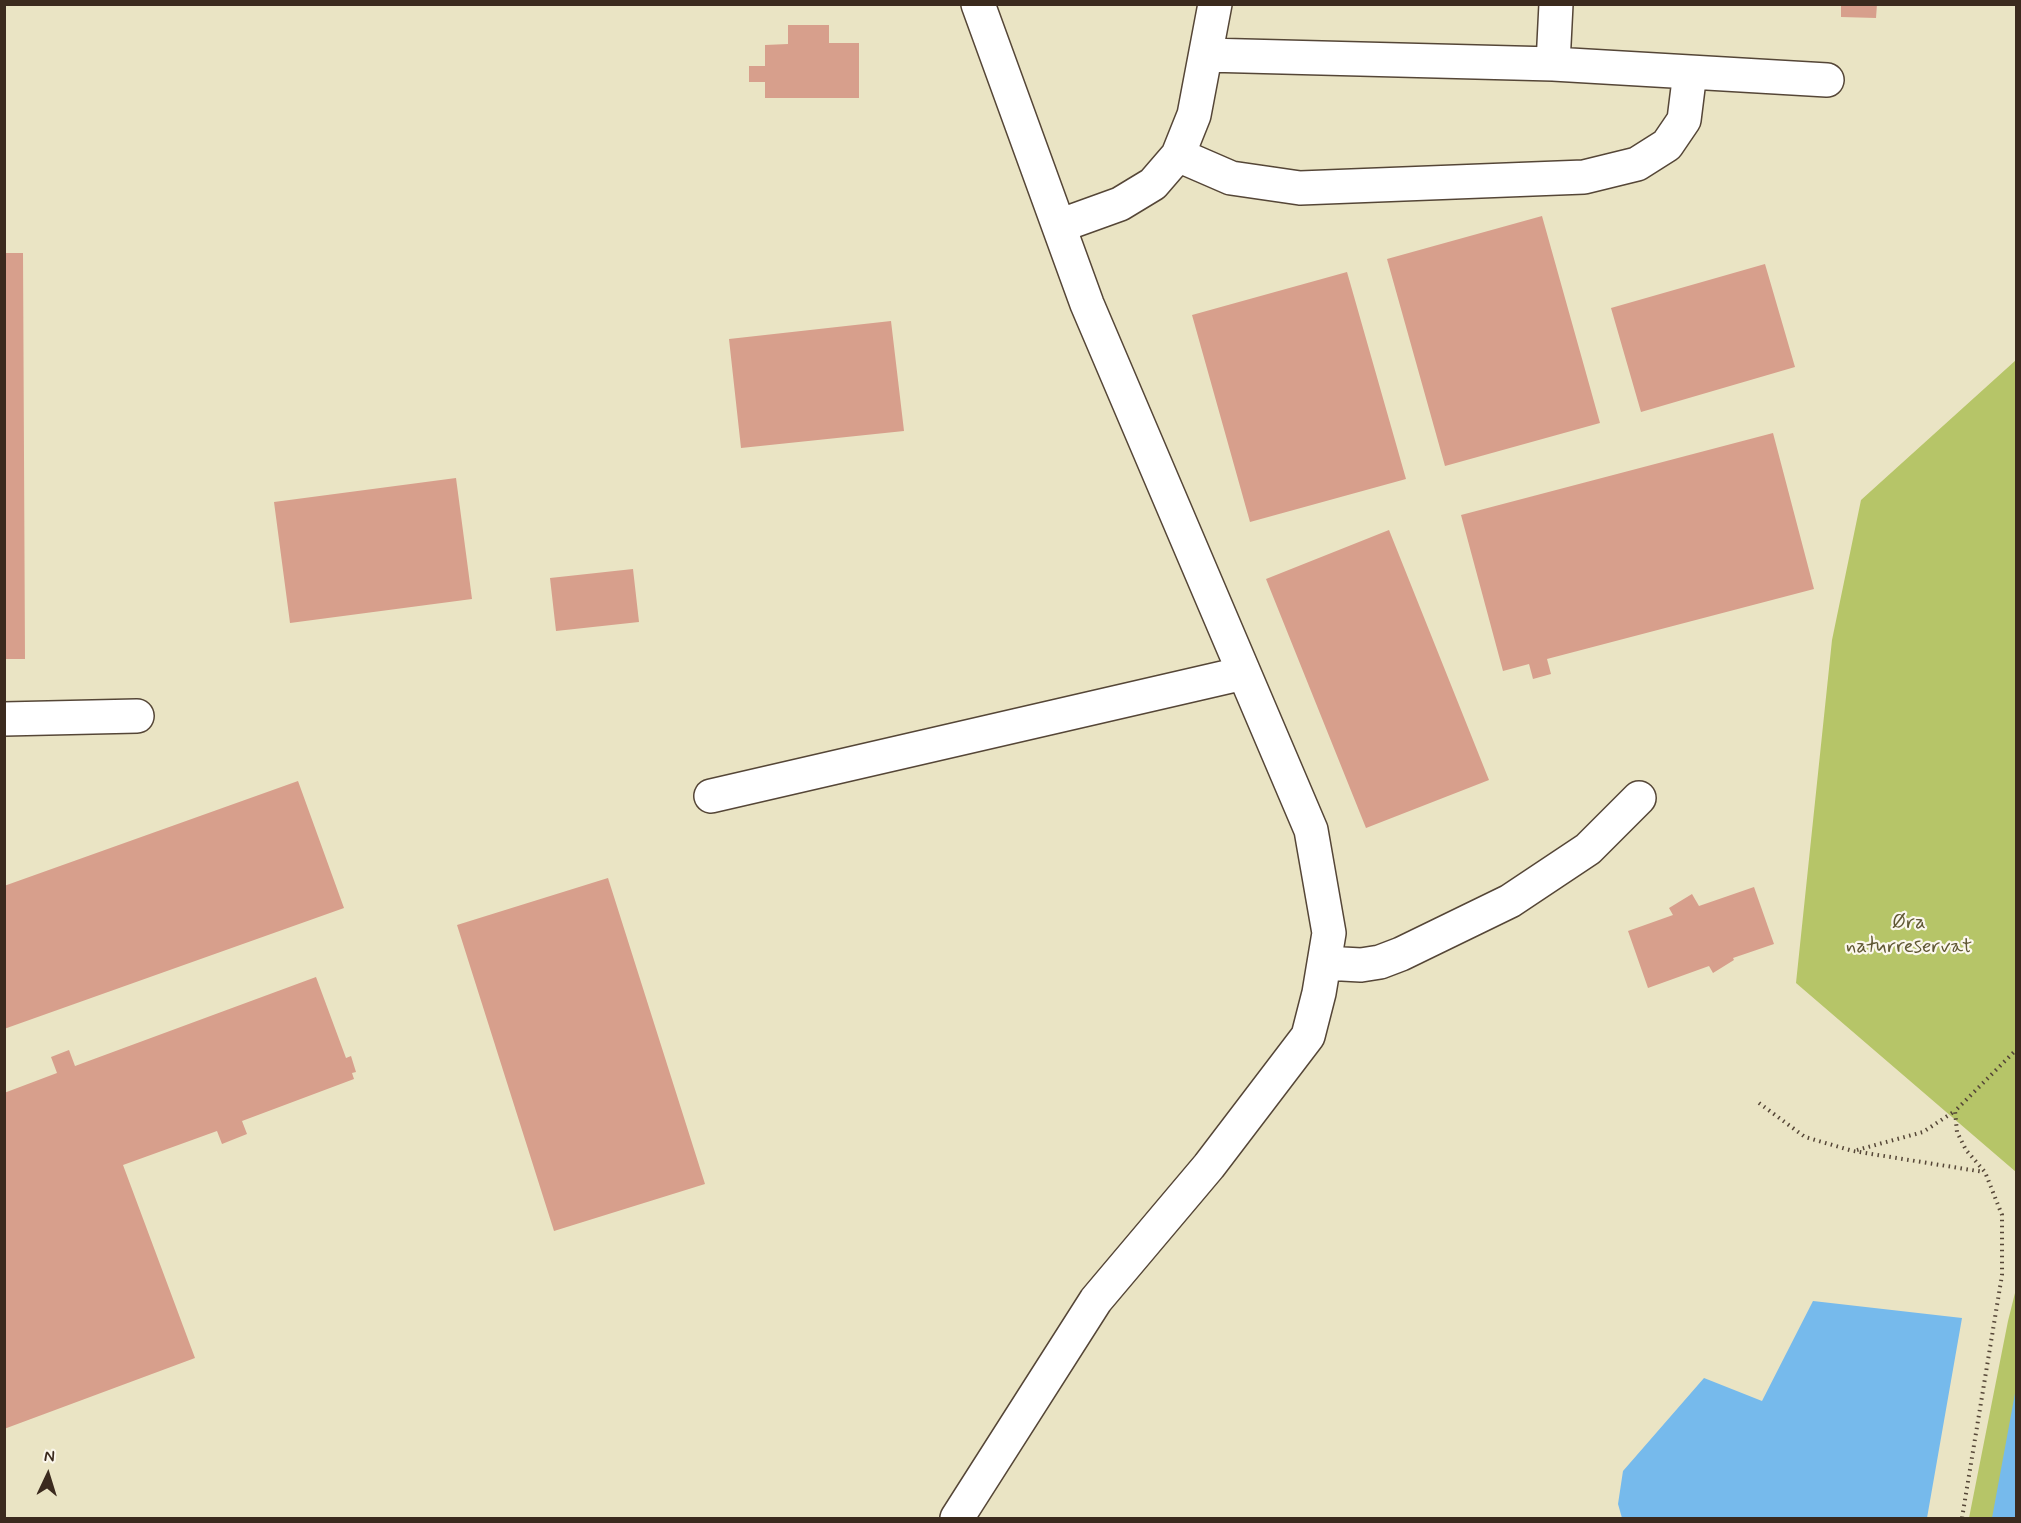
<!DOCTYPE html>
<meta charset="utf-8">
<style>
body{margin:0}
#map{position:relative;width:2021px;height:1523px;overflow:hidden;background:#eae4c4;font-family:Mynerve,sans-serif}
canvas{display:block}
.frame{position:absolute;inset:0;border:6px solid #3b2a1e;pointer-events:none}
.north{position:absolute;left:18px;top:1445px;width:60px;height:60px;-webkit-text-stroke:4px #fbf7ec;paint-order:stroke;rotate:4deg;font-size:16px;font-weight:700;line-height:24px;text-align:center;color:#3b2a1e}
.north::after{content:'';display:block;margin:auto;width:21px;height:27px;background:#3b2a1e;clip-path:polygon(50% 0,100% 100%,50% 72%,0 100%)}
</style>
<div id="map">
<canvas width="2021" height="1523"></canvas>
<div class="frame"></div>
<div class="north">N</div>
</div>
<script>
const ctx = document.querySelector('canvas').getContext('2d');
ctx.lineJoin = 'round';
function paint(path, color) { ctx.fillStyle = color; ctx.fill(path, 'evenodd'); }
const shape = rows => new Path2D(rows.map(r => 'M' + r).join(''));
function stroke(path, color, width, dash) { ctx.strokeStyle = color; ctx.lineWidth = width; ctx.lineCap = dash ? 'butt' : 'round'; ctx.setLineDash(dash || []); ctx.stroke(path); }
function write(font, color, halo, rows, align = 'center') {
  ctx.font = font + ' Mynerve,sans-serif'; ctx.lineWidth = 4.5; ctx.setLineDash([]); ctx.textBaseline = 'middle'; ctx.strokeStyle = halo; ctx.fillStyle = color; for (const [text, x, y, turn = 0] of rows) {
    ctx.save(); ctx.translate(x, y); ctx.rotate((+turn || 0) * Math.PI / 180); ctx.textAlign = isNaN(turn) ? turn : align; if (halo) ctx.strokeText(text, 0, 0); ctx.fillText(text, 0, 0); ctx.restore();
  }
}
paint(shape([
 [2016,360,2016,1172,1796,983,1832,640,1861,500],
 [2016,1289,2016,1518,1969,1518,2008,1321]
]), '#b6c568');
paint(shape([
 [1813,1301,1962,1318,1927,1518,1622,1518,1618,1504,1623,1471,1704,1378,1762,1401],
 [2016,1388,2016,1518,1992,1518]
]), '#76baec');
paint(shape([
 [1841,4,1877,4,1876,18,1841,17],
 [788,25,829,25,829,43,859,43,859,98,765,98,765,82,749,82,749,66,765,66,765,45,788,44],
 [1542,216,1600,423,1445,466,1387,259],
 [4,253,23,253,25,659,4,659],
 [1765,264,1795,367,1641,412,1611,308],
 [1347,272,1406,479,1250,522,1192,315],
 [891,321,904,431,741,448,729,339],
 [1773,433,1814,589,1547,659,1551,674,1533,679,1529,664,1503,671,1461,515],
 [456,478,472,599,290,623,274,502],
 [1389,530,1489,780,1366,828,1266,579],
 [633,569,639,622,556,631,550,578],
 [298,781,344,908,4,1029,4,886],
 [608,878,705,1184,554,1231,457,925],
 [1754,887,1774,944,1733,958,1734,960,1713,973,1709,966,1648,988,1628,931,1673,915,1669,908,1692,894,1699,906],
 [316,977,346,1058,351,1056,356,1072,352,1073,354,1079,242,1121,247,1134,222,1144,217,1131,123,1165,195,1358,4,1429,4,1093,57,1073,51,1057,69,1050,75,1066]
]), '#d79f8c');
const minor = shape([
 [1206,55,1553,64,1827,80],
 [1553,64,1556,4],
 [1178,155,1231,178,1300,188,1584,177,1637,164,1667,145,1684,120,1690,72],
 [1059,226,1120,204,1153,184,1178,155,1194,115,1215,4],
 [4,719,137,716],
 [711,796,1244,673],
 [1324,963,1361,965,1380,962,1401,954,1510,901,1588,849,1639,798],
 [957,1518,1096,1300,1209,1166,1308,1036,1319,993,1329,933,1311,830,1087,304,978,4]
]);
stroke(minor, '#554637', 36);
stroke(shape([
 [1759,1103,1805,1137,1853,1151,1984,1172],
 [1857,1150,1923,1132,1955,1111],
 [1962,1518,2002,1275,2002,1215,1985,1172,1966,1150,1957,1132,1955,1111,2016,1050]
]), '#554637', 4, [1.5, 4.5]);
stroke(minor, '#fff', 33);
write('21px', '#605834', '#fbf7ec', [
 ["Øra",1909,924],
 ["naturreservat",1909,948]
]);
</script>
